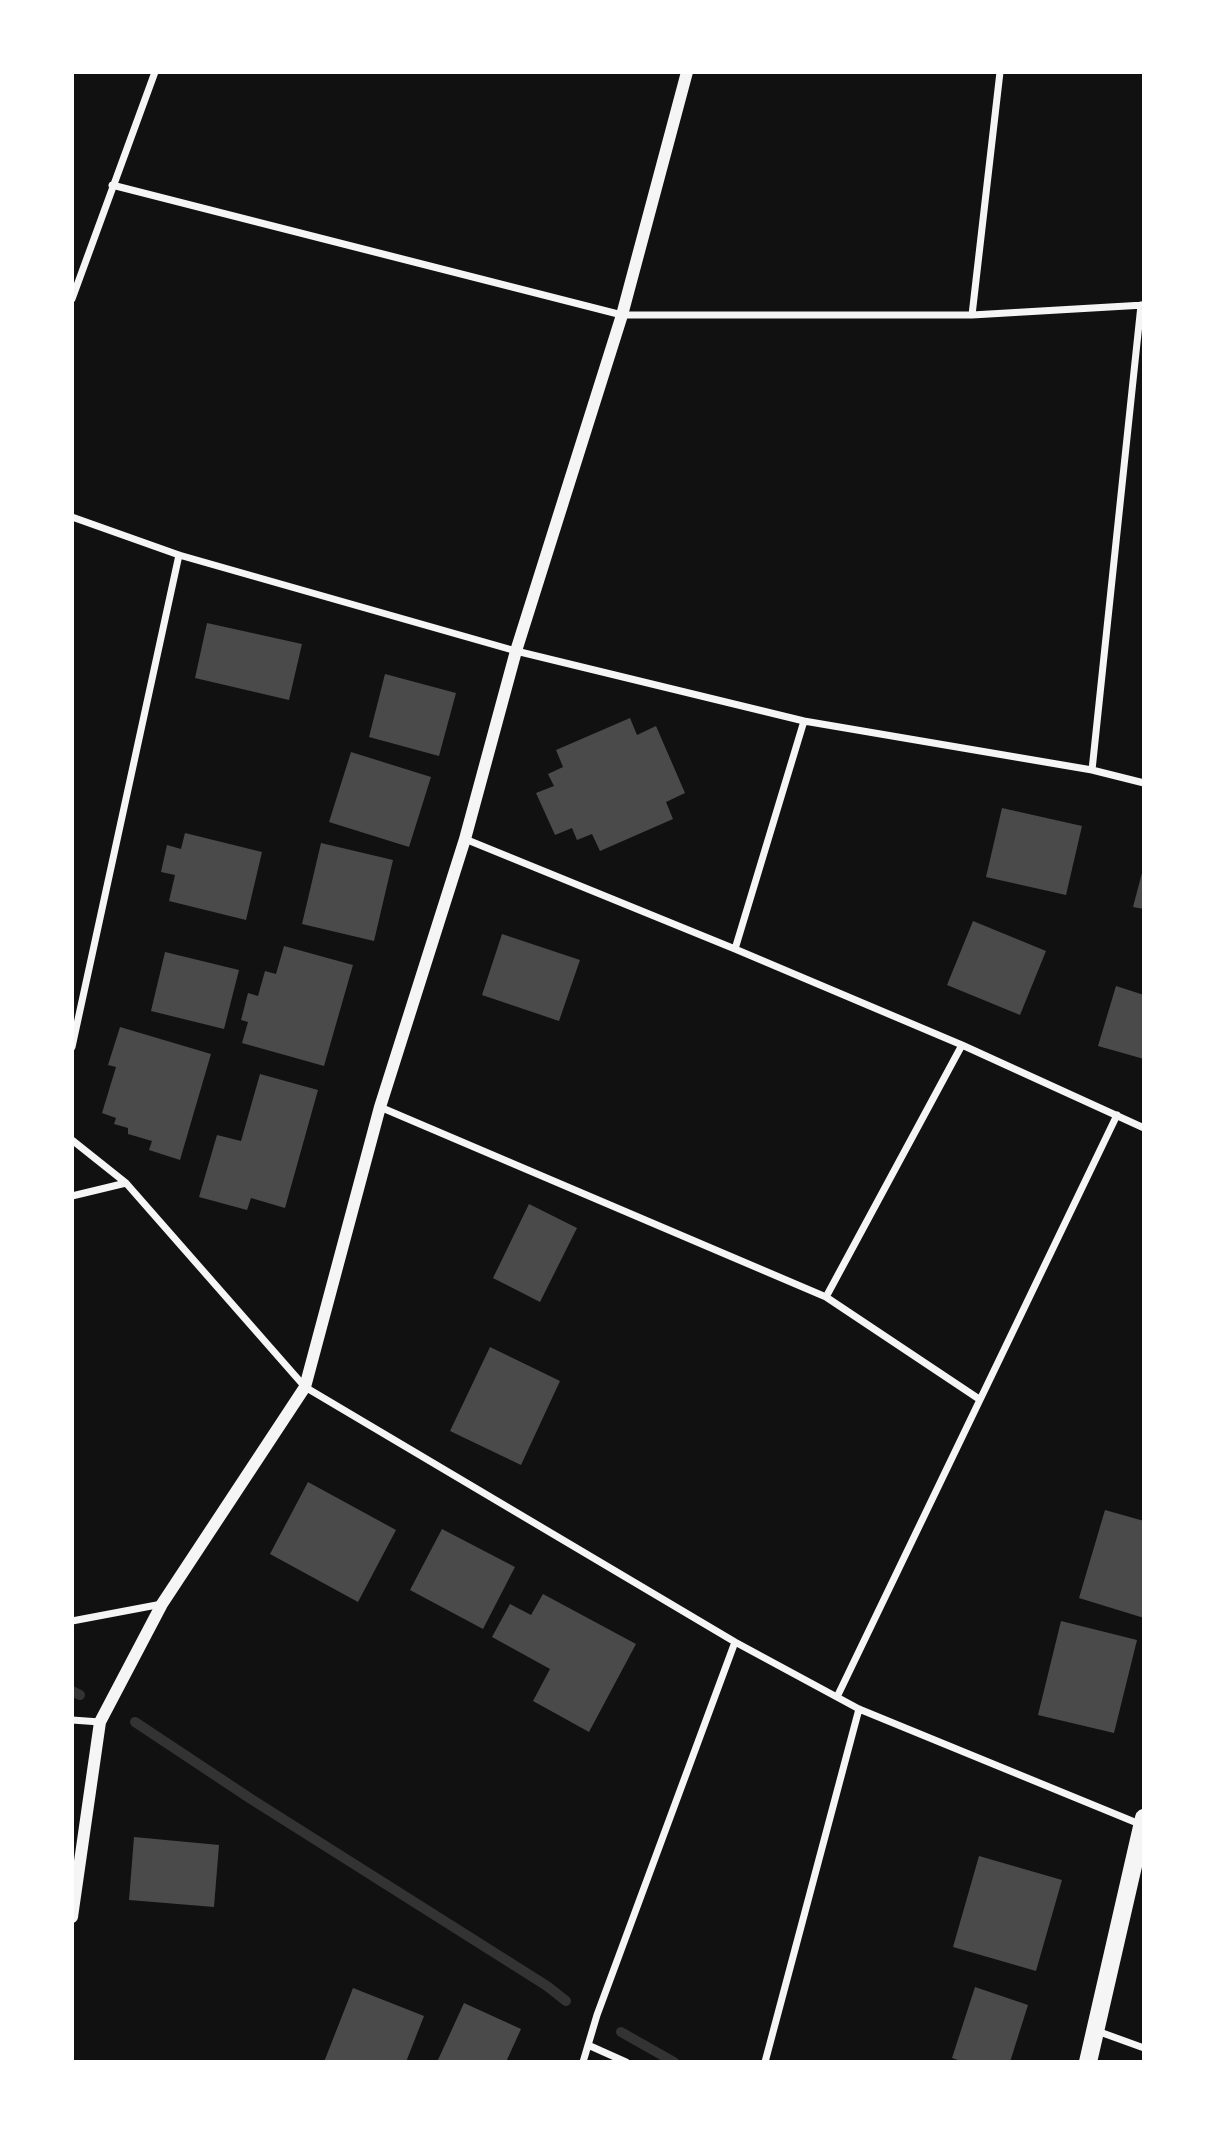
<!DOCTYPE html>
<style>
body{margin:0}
#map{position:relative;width:1216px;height:2134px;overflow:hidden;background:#111;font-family:"Nunito Sans",sans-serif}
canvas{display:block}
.frame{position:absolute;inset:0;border:74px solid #fff;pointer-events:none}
</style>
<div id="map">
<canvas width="1216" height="2134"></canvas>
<div class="frame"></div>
</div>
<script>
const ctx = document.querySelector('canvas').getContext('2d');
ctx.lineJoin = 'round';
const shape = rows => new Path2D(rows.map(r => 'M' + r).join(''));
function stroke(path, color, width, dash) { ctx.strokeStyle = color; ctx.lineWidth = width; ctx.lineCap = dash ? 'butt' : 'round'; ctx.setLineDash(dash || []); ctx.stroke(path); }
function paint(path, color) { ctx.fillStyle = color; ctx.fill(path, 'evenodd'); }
stroke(shape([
 [72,1691,80,1695],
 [135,1722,251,1799,547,1986,566,2001],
 [621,2032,674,2062]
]), '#333', 10);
paint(shape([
 [207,623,302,644,289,700,195,678],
 [385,674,456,693,439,756,369,737],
 [630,718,637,735,656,726,685,793,666,802,673,819,600,851,592,834,577,840,572,828,555,835,536,793,554,786,548,774,563,767,556,750],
 [351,752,431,777,409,847,329,822],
 [1002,808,1082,826,1066,895,986,877],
 [185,833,262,852,246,920,169,901,175,875,161,872,167,845,181,849],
 [321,843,393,860,374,941,302,924],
 [1143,869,1144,869,1144,909,1133,907],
 [973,921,1046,951,1020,1015,947,985],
 [502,934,580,960,559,1021,482,995],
 [284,946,353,965,324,1066,242,1043,248,1022,241,1020,248,993,258,996,265,971,276,974],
 [165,952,239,970,224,1029,151,1011],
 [1116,986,1144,995,1144,1059,1098,1046],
 [120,1027,211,1054,180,1160,149,1150,152,1141,128,1134,128,1128,114,1124,116,1118,102,1113,116,1067,108,1065],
 [260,1074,318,1090,285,1208,251,1198,247,1210,199,1197,217,1135,241,1141],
 [529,1204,577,1228,540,1302,493,1278],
 [490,1347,560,1381,521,1465,450,1431],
 [308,1482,396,1530,358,1602,270,1554],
 [1105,1510,1144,1521,1144,1618,1079,1598],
 [442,1529,515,1567,483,1629,410,1590],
 [543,1594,636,1644,589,1732,533,1701,550,1669,492,1637,510,1604,531,1615],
 [1061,1621,1137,1640,1114,1733,1038,1715],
 [134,1837,219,1845,214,1907,129,1900],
 [979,1856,1062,1880,1036,1971,953,1947],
 [975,1987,1028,2005,1010,2062,964,2062,952,2058],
 [353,1988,424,2016,406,2062,324,2062],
 [464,2003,521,2029,506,2062,437,2062]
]), '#4a4a4a');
stroke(shape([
 [112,185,622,315,972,315,1144,305],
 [72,299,155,72],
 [972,315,1000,72],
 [72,517,179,555,516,651,804,721,1092,770,1144,783],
 [1092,770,1141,305],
 [465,839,735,949,962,1045,1144,1128],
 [735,949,804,721],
 [72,1047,179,555],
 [380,1107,826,1297,979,1399],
 [72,1140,126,1183,305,1387,735,1642,859,1709,1142,1825],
 [72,1196,126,1183],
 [826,1297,962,1045],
 [72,1621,162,1604],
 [837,1697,1117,1115],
 [72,1720,100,1722],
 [1097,2031,1144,2048],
 [588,2045,626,2062],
 [583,2062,597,2015,735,1642],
 [765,2062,859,1709]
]), '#f5f5f5', 7);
stroke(shape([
 [72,1917,100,1722,162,1604,305,1387,380,1107,465,839,516,651,622,315,687,72]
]), '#f5f5f5', 12);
stroke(shape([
 [1088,2062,1144,1818]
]), '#f5f5f5', 18);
</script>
